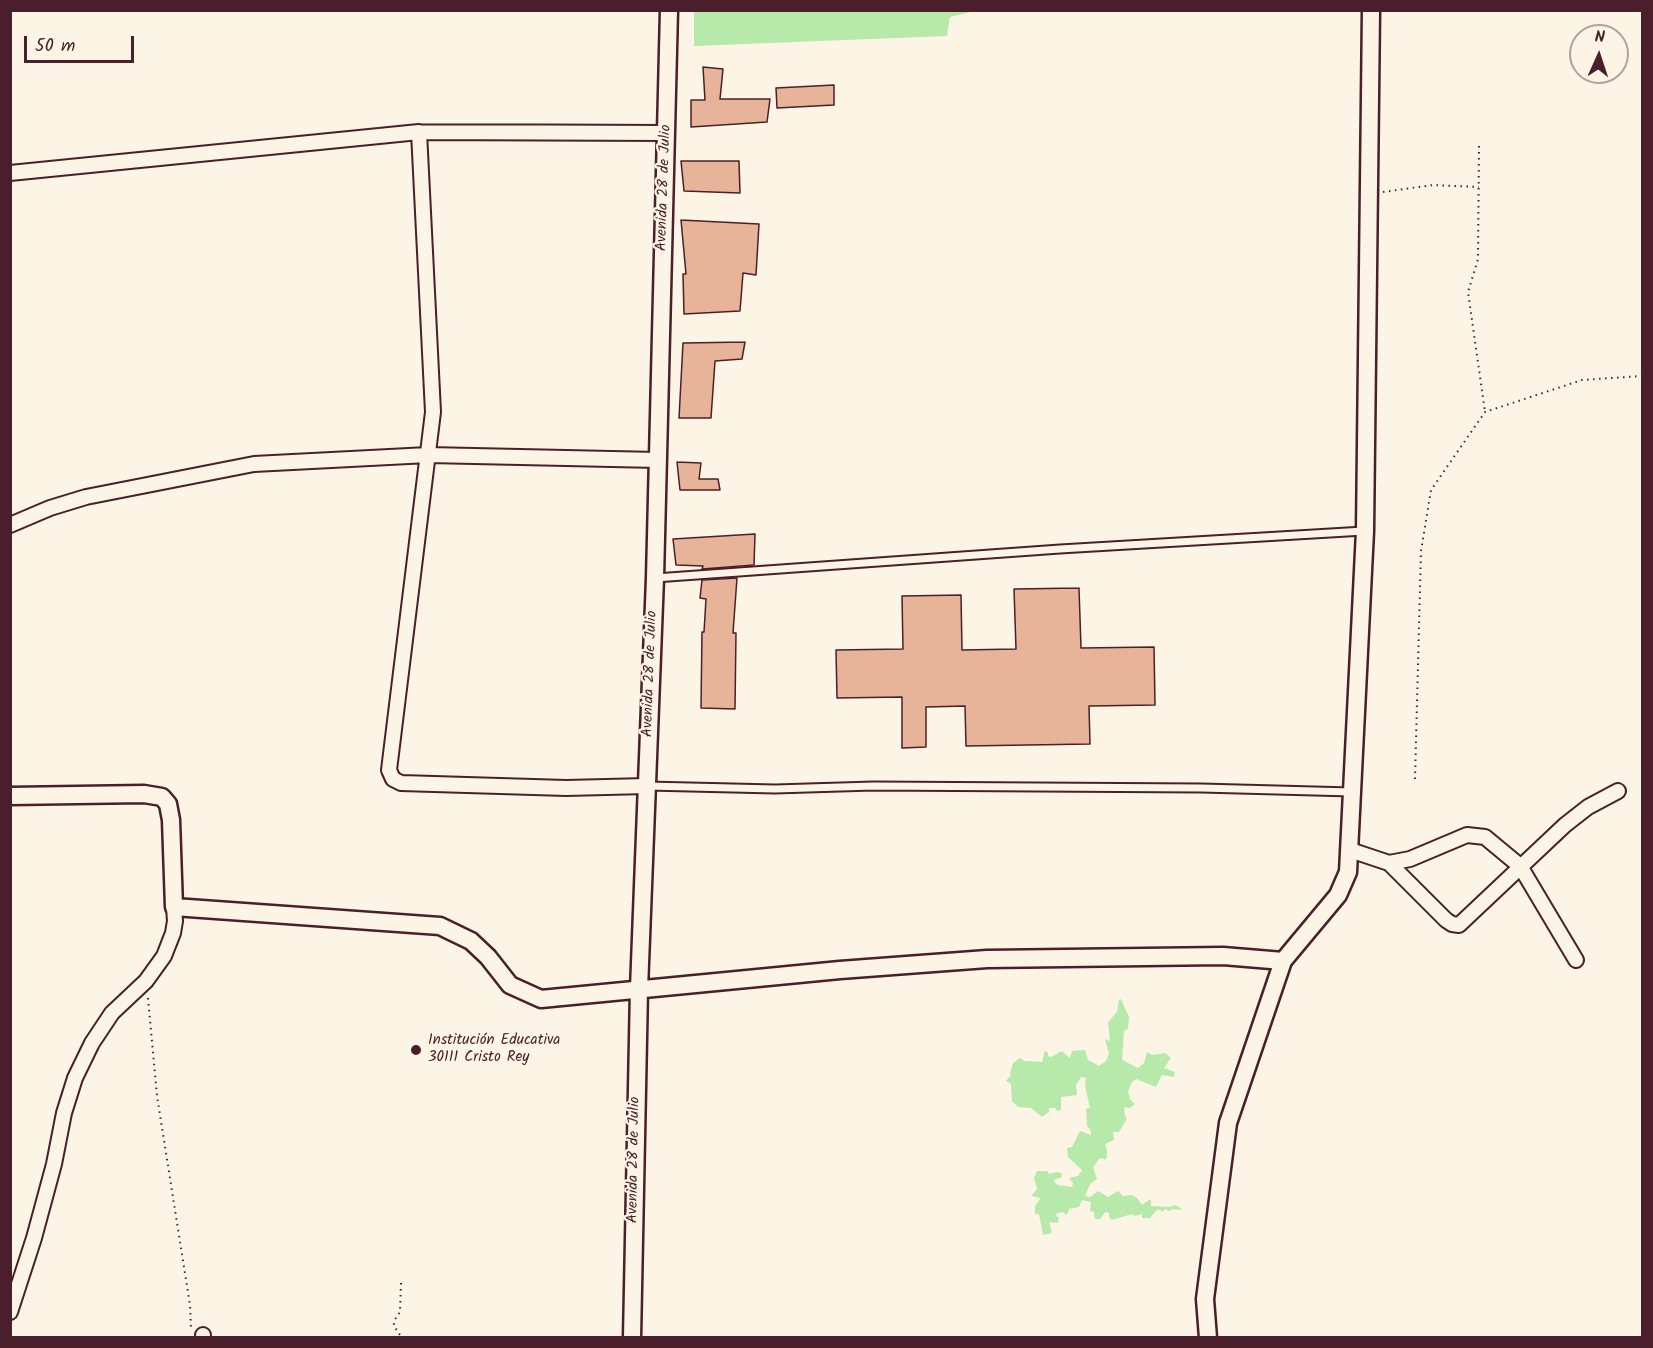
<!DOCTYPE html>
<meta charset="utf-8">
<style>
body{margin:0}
#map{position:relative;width:1653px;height:1348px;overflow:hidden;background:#fcf5e5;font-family:Kalam,sans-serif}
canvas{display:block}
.frame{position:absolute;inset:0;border:12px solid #4a1f2b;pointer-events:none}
.north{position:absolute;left:1569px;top:24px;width:60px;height:60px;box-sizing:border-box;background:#fcf5e5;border:2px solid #b59f9b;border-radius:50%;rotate:3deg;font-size:16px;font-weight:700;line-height:24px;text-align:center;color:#4a1f2b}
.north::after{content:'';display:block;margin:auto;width:21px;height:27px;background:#4a1f2b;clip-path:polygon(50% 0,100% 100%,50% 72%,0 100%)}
.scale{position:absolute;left:24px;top:36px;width:110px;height:27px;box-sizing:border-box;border:3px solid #4a1f2b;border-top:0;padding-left:8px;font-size:18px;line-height:21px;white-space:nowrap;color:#4a1f2b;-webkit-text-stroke:4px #fcf5e5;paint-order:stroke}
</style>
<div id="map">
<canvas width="1653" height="1348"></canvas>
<div class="frame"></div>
<div class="north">N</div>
<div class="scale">50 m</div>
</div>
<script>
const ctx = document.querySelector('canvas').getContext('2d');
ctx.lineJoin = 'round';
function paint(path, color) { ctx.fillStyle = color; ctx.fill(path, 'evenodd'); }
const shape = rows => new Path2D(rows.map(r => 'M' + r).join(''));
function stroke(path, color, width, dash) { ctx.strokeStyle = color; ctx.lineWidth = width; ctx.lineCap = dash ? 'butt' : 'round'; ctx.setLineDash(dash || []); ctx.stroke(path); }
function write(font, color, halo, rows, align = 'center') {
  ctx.font = font + ' Kalam,sans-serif'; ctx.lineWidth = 4.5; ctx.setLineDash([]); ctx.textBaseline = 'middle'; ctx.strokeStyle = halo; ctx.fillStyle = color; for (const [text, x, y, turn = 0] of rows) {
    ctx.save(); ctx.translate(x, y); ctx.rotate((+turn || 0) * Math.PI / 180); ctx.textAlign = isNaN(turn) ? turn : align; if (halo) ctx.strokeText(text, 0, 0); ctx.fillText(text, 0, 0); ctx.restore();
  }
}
paint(shape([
 [694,11,694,10,975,11,950,17,947,36,694,46],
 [1121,999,1129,1017,1128,1029,1124,1031,1122,1060,1138,1068,1144,1063,1147,1052,1152,1055,1165,1053,1171,1058,1164,1068,1175,1072,1174,1077,1162,1075,1156,1087,1136,1079,1132,1082,1128,1092,1130,1099,1135,1104,1130,1108,1124,1107,1125,1116,1127,1118,1125,1122,1119,1132,1113,1132,1114,1140,1105,1144,1107,1150,1107,1157,1105,1160,1102,1158,1099,1159,1093,1167,1097,1179,1090,1184,1085,1196,1090,1197,1098,1191,1108,1197,1118,1191,1123,1196,1132,1195,1137,1198,1142,1205,1149,1200,1151,1200,1151,1206,1170,1207,1175,1205,1181,1208,1181,1210,1172,1209,1170,1211,1165,1209,1162,1212,1161,1210,1157,1210,1150,1218,1142,1218,1142,1214,1135,1216,1132,1214,1112,1220,1109,1217,1109,1213,1105,1212,1100,1219,1095,1219,1094,1212,1090,1211,1091,1202,1082,1200,1079,1207,1069,1209,1067,1215,1062,1212,1055,1214,1059,1218,1058,1223,1049,1222,1052,1233,1043,1235,1039,1214,1035,1214,1035,1206,1041,1198,1031,1196,1037,1189,1034,1178,1037,1171,1047,1171,1049,1174,1057,1172,1062,1173,1061,1178,1055,1179,1054,1182,1058,1185,1072,1187,1073,1183,1069,1178,1078,1176,1082,1170,1068,1157,1067,1148,1072,1147,1080,1131,1091,1135,1091,1131,1087,1126,1086,1109,1090,1108,1085,1086,1086,1078,1081,1077,1076,1085,1077,1095,1061,1097,1061,1110,1058,1111,1055,1108,1049,1108,1049,1112,1042,1117,1031,1108,1018,1107,1012,1101,1011,1084,1006,1081,1011,1075,1010,1073,1013,1063,1020,1058,1025,1061,1042,1062,1045,1050,1048,1053,1048,1056,1051,1057,1062,1051,1070,1058,1072,1051,1085,1050,1088,1060,1099,1066,1106,1061,1109,1054,1105,1039,1110,1041,1108,1022,1117,1012,1119,1000]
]), '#b7e9aa');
const building = shape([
 [703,67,723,69,720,99,770,99,767,122,691,127,691,100,705,100,703,67],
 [834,85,834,105,777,108,776,88,834,85],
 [681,161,739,161,740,193,684,191,681,161],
 [681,220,759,224,756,275,743,273,740,311,684,314,683,274,686,274,681,220],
 [745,342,742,359,715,361,711,418,679,418,683,343,745,342],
 [677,462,701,463,699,479,718,479,720,490,680,490,677,462],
 [755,534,754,565,702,569,703,566,676,565,673,539,755,534],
 [737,578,733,633,736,633,735,709,701,708,702,632,704,632,706,599,700,598,702,580,737,578],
 [1079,588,1081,648,1154,647,1155,705,1089,706,1090,744,966,746,965,706,926,707,926,747,902,748,902,697,837,698,836,650,903,649,902,596,961,595,962,650,1016,649,1014,589,1079,588]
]);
paint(building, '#e7b399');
stroke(building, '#4a1f2b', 1.5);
const service = shape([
 [655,578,1060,549,1364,531],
 [647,786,775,789,873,786,1201,788,1352,792]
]);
const minor = shape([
 [419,132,433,412,389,770,393,779,401,783,566,788,647,786],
 [10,173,419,132,667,133],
 [10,525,50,508,86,497,254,464,428,455,658,460],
 [1350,850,1389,863,1410,859,1467,835,1485,837,1520,866,1576,960],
 [1389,863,1446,920,1452,924,1459,925,1565,825,1588,807,1618,791],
 [10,1312,34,1238,54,1164,64,1113,75,1078,92,1043,112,1013,146,981,164,956,173,933,175,921,174,907],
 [203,1338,203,1335]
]);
const tertiary = shape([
 [10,796,144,794,162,797,168,804,171,820,174,907,440,926,471,941,488,957,510,985,541,999,840,970,987,959,1223,956,1283,961],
 [632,1338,639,989,655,578,669,10],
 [1208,1338,1205,1299,1228,1123,1283,961,1338,895,1348,872,1365,531,1371,10]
]);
stroke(service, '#4a1f2b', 11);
stroke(minor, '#4a1f2b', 18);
stroke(tertiary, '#4a1f2b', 21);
stroke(shape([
 [1479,146,1478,259,1468,292,1485,412],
 [1383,192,1433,185,1479,187],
 [1415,779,1421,551,1431,490,1485,412,1582,380,1642,376],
 [148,998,157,1096,190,1305,191,1329],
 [401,1283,400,1312,394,1321,394,1326,402,1338]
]), '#4a1f2b', 2, [1.5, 4.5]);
stroke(service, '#fcf5e5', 7);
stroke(minor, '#fcf5e5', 14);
stroke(tertiary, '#fcf5e5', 16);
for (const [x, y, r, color] of [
 [416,1050,6,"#4a1f2b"]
]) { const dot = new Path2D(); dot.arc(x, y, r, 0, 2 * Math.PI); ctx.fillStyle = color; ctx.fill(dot); stroke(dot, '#fcf5e5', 2); }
write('15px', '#4a1f2b', '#fcf5e5', [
 ["Avenida 28 de Julio",665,188,-88],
 ["Avenida 28 de Julio",651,674,-88],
 ["Avenida 28 de Julio",635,1160,-89]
]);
write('15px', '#4a1f2b', '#fcf5e5', [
 ["Institución Educativa",428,1041],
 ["30111 Cristo Rey",428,1058]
], 'left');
</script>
